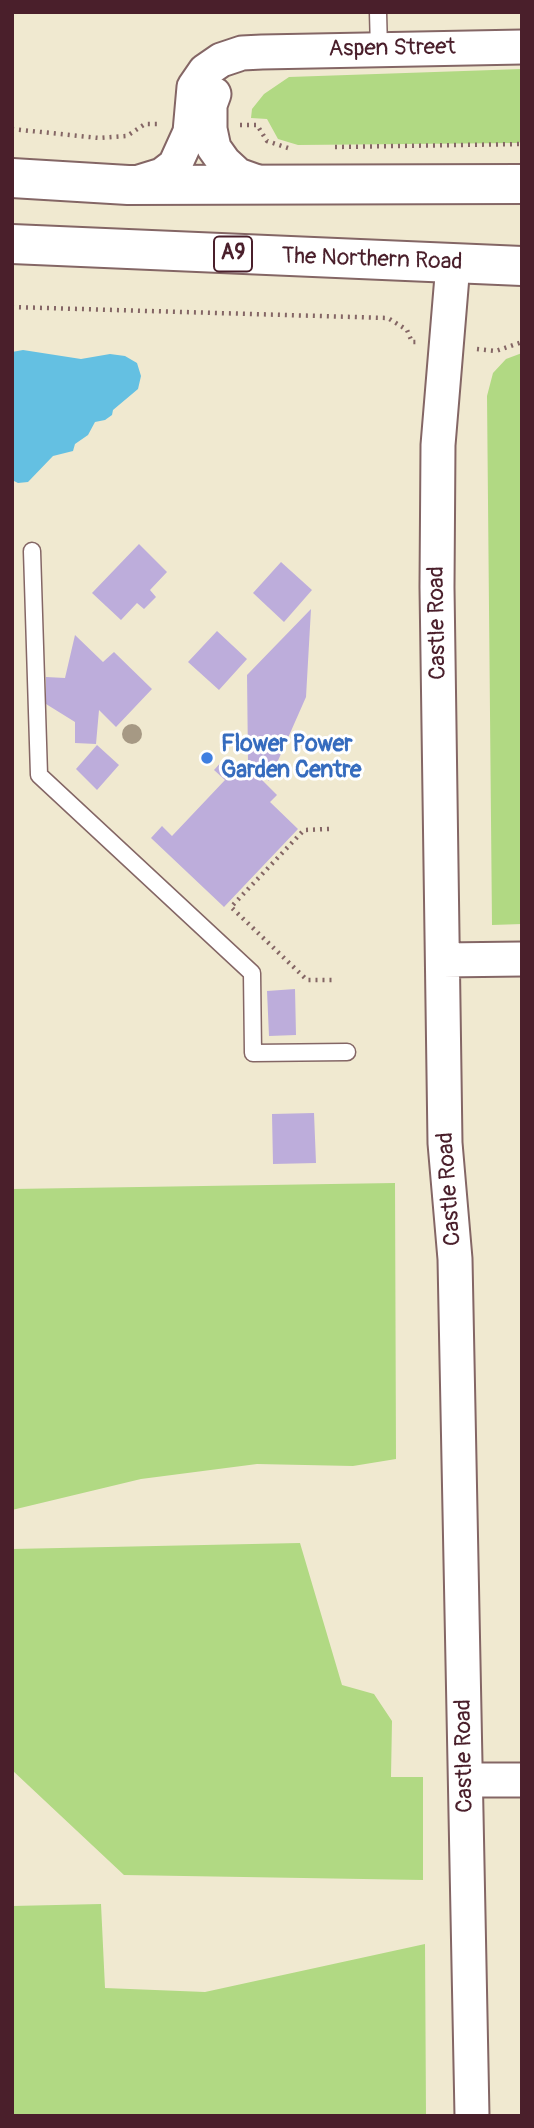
<!DOCTYPE html>
<style>
body{margin:0}
#map{position:relative;width:534px;height:2128px;overflow:hidden;background:#f0e9d0;font-family:Pangolin,sans-serif}
canvas{display:block}
.frame{position:absolute;inset:0;border:14px solid #4a1f2b;pointer-events:none}
</style>
<div id="map">
<canvas width="534" height="2128"></canvas>
<div class="frame"></div>
</div>
<script>
const ctx = document.querySelector('canvas').getContext('2d');
ctx.lineJoin = 'round';
function paint(path, color) { ctx.fillStyle = color; ctx.fill(path, 'evenodd'); }
const shape = rows => new Path2D(rows.map(r => 'M' + r).join(''));
function stroke(path, color, width, dash) { ctx.strokeStyle = color; ctx.lineWidth = width; ctx.lineCap = dash ? 'butt' : 'round'; ctx.setLineDash(dash || []); ctx.stroke(path); }
function write(font, color, halo, rows, align = 'center') {
  ctx.font = font + ' Pangolin,sans-serif'; ctx.lineWidth = 6; ctx.setLineDash([]); ctx.textBaseline = 'middle'; ctx.strokeStyle = halo; ctx.fillStyle = color; for (const [text, x, y, turn = 0] of rows) {
    ctx.save(); ctx.translate(x, y); ctx.rotate((+turn || 0) * Math.PI / 180); ctx.textAlign = isNaN(turn) ? turn : align; if (halo) ctx.strokeText(text, 0, 0); ctx.fillText(text, 0, 0); ctx.restore();
  }
}
paint(shape([
 [522,69,522,142,516,143,298,145,278,139,267,119,251,118,252,109,264,94,289,77],
 [522,353,522,924,492,925,487,396,493,373,506,359],
 [395,1183,396,1459,353,1466,257,1464,141,1479,12,1510,12,1189],
 [300,1543,342,1685,374,1694,392,1721,391,1777,423,1777,423,1880,124,1875,12,1770,12,1549],
 [101,1904,105,1988,205,1992,425,1944,426,2116,12,2116,12,1906]
]), '#b1d983');
paint(shape([
 [23,350,81,359,110,354,125,356,137,363,141,376,138,389,113,410,112,415,105,420,95,422,88,435,75,444,73,451,53,456,28,482,18,483,12,480,12,352]
]), '#64c0e2');
paint(shape([
 [139,544,167,572,150,590,156,597,144,609,137,603,121,620,92,593],
 [281,562,312,590,284,622,253,593],
 [311,609,306,697,269,781,248,761,247,675],
 [217,631,247,659,219,690,188,662],
 [75,635,103,662,114,652,152,689,116,727,99,710,96,744,75,743,75,722,46,704,46,677,65,678],
 [97,745,119,765,97,790,76,769],
 [224,759,235,770,243,761,277,795,270,802,298,829,224,907,151,838,162,826,172,836,225,780,214,770],
 [295,989,296,1035,269,1036,267,991],
 [314,1113,316,1163,273,1164,272,1114]
]), '#bdaddb');
const lane = shape([
 [378,12,379,50],
 [32,551,39,775,252,973,253,1053,347,1052]
]);
const street = shape([
 [214,94,210,105,210,129,214,148,224,162,238,175,266,185],
 [136,183,162,175,175,165,190,132,194,87,205,71,221,60,242,53,262,52,522,47],
 [453,264,438,445,437,587,445,1143,455,1259,472,2116],
 [443,960,522,959],
 [466,1780,522,1780]
]);
const highway = shape([
 [12,178,128,185,522,184],
 [12,244,522,266]
]);
stroke(lane, '#846665', 19);
stroke(street, '#846665', 37);
stroke(highway, '#846665', 42);
stroke(shape([
 [240,125,257,125,267,141,288,148],
 [12,129,99,138,127,136,145,124,161,124],
 [335,147,522,144],
 [12,307,388,318,407,330,412,342,416,342],
 [477,349,496,351,522,342],
 [329,829,304,830,231,907,307,980,332,980]
]), '#846665', 4.5, [2, 5]);
stroke(lane, '#fff', 16);
stroke(street, '#fff', 33);
stroke(highway, '#fff', 38);
ctx.fillStyle = '#a69984';
for (const [x, y] of [
 [132,734]
]) { ctx.beginPath(); ctx.arc(x, y, 10, 0, 2 * Math.PI); ctx.fill(); }
for (const [x, y, r, color] of [
 [207,758,7,"#3f7fe0"]
]) { const dot = new Path2D(); dot.arc(x, y, r, 0, 2 * Math.PI); ctx.fillStyle = color; ctx.fill(dot); stroke(dot, '#fff', 2.5); }
for (const [x, y, w] of [
 [233,254,38]
]) { const box = new Path2D(); box.roundRect(x - w / 2, y - 17.5, w, 35, 5); ctx.fillStyle = '#fff'; ctx.fill(box); stroke(box, '#4a1f2b', 2); }
write('bold 21px', '#4a1f2b', null, [
 ["A9",233,254]
]);
write('23px', '#4a1f2b', '#fff', [
 ["Aspen Street",392,49,-1],
 ["The Northern Road",372,260,2],
 ["Castle Road",438,623,-91],
 ["Castle Road",450,1189,-94],
 ["Castle Road",465,1756,-91]
]);
write('bold 23px', '#366cbe', '#fff', [
 ["Flower Power",221,745],
 ["Garden Centre",221,771]
], 'left');
</script>
